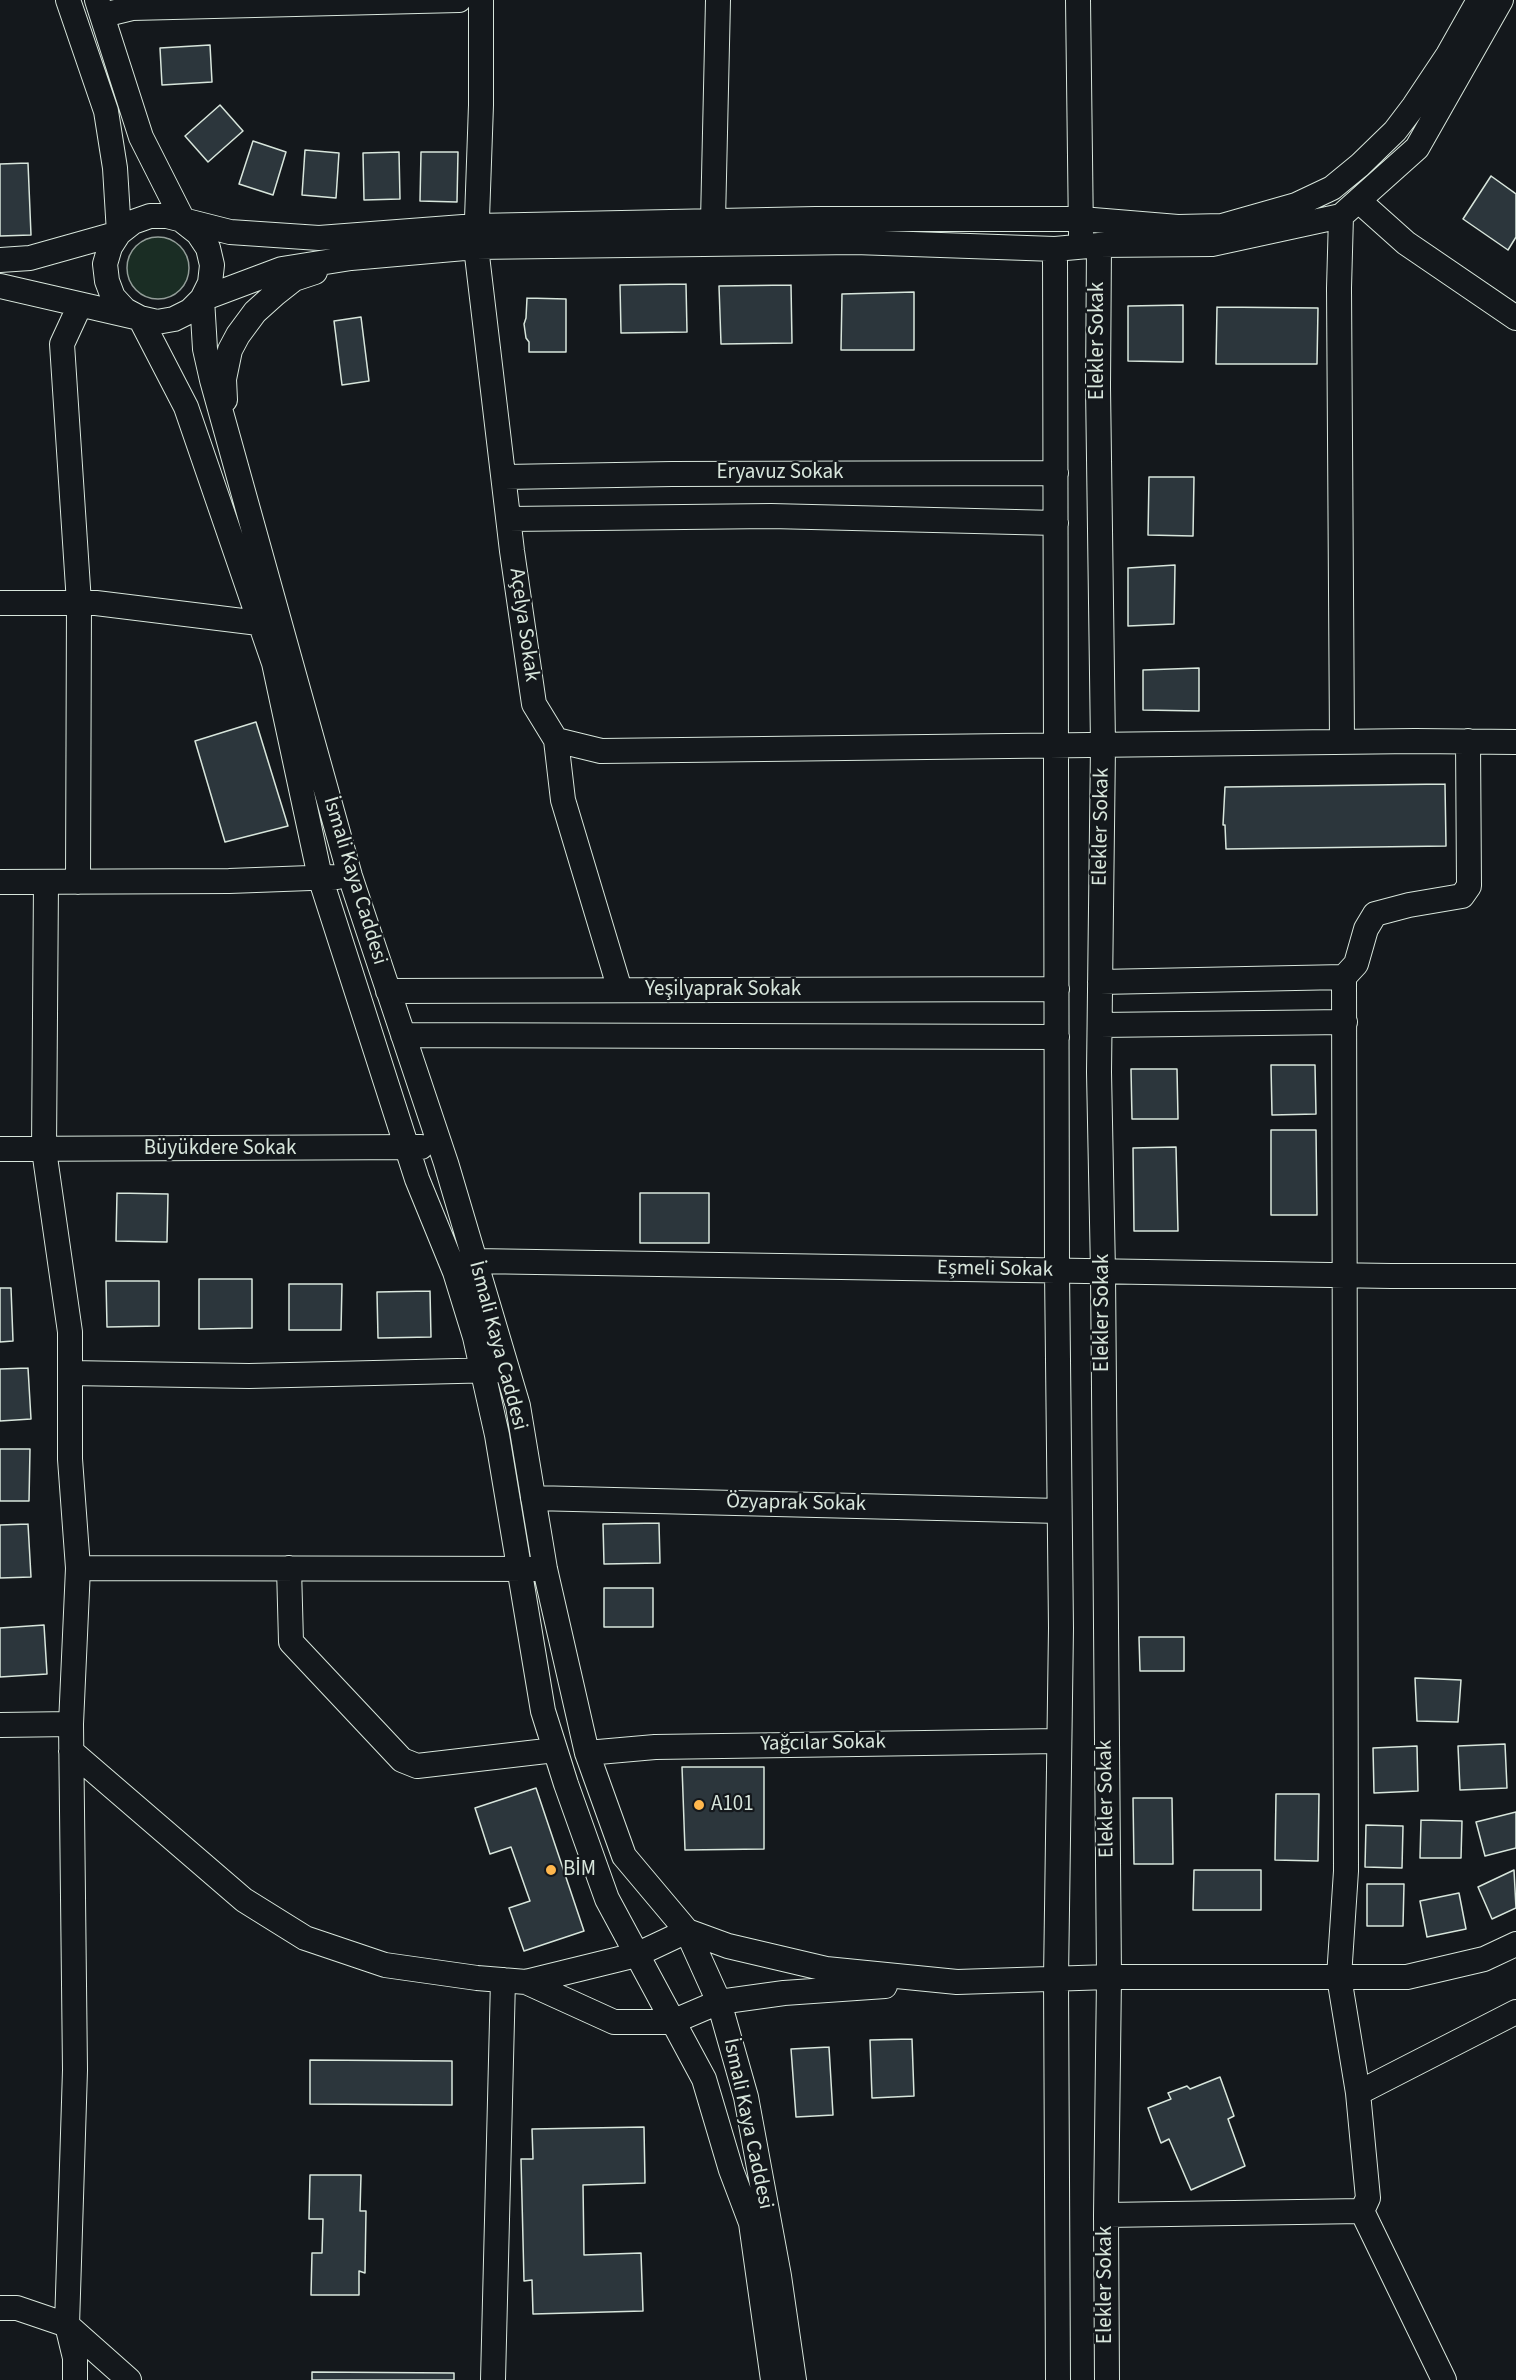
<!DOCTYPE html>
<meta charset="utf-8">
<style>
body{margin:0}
canvas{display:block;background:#14181c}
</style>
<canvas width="1516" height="2380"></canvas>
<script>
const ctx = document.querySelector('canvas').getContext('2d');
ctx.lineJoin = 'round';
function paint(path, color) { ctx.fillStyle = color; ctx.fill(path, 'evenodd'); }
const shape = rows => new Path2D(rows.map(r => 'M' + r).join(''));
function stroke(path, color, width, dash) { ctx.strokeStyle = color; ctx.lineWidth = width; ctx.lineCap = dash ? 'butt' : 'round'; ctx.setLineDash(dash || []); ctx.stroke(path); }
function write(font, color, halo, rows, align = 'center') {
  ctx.font = font + ' "Source Sans 3",sans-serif'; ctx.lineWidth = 4.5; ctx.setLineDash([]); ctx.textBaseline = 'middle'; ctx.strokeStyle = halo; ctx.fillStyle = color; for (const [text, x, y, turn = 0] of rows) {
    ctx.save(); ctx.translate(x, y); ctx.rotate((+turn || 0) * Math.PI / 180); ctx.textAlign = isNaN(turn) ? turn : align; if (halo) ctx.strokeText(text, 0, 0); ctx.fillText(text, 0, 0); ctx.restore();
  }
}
const green = shape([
 '127 268a31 31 0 1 1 62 0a31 31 0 1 1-62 0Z'
]);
paint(green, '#1a2d24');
stroke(green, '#939e99', 1.5);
const building = shape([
 [210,45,212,82,162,85,160,48,210,45],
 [220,105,243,131,208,162,185,136,220,105],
 [253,141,286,152,273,195,239,184,253,141],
 [305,150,339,153,336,198,302,195,305,150],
 [399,152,400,199,364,200,363,153,399,152],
 [421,152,458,152,457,202,420,201,421,152],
 [28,163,31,235,0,236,0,164,28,163],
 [1491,176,1516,194,1516,237,1508,250,1463,219,1491,176],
 [686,284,687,332,621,333,620,285,686,284],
 [791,285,792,343,721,344,719,286,791,285],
 [914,292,914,350,841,350,842,294,914,292],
 [527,298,566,299,566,352,529,352,529,342,526,338,524,324,526,318,527,298],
 [1183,305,1183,362,1128,361,1128,306,1183,305],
 [1217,307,1318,308,1317,364,1216,364,1217,307],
 [361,317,369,381,342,385,334,321,361,317],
 [1149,477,1194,477,1193,536,1148,535,1149,477],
 [1175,565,1174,624,1128,626,1128,568,1175,565],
 [1199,668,1199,711,1143,710,1143,670,1199,668],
 [256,722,288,826,225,842,195,741,256,722],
 [1445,784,1446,846,1226,849,1225,825,1223,825,1225,787,1445,784],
 [1271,1065,1315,1065,1316,1114,1272,1115,1271,1065],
 [1131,1069,1177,1069,1178,1119,1132,1119,1131,1069],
 [1271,1130,1316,1130,1317,1215,1271,1215,1271,1130],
 [1176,1147,1178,1231,1134,1231,1133,1148,1176,1147],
 [117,1193,168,1194,167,1242,116,1241,117,1193],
 [640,1193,709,1193,709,1243,640,1243,640,1193],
 [199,1279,252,1279,252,1328,199,1329,199,1279],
 [106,1281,159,1281,159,1326,107,1327,106,1281],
 [289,1284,342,1284,341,1330,289,1330,289,1284],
 [0,1288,11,1288,13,1341,0,1342,0,1288],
 [430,1291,431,1337,378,1338,377,1292,430,1291],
 [28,1368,31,1419,0,1421,0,1369,28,1368],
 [0,1449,30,1449,29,1501,0,1501,0,1449],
 [659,1523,660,1563,604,1564,603,1524,659,1523],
 [28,1524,31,1577,0,1578,0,1525,28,1524],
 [604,1588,653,1588,653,1627,604,1627,604,1588],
 [44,1625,47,1674,0,1677,0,1628,44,1625],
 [1139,1637,1184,1637,1184,1671,1140,1671,1139,1637],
 [1415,1678,1461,1680,1458,1722,1417,1721,1415,1678],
 [1505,1744,1507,1788,1460,1790,1458,1746,1505,1744],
 [1417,1746,1418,1791,1374,1793,1373,1748,1417,1746],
 [682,1767,764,1767,764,1849,685,1850,682,1767],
 [536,1788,584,1931,524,1951,509,1908,530,1901,511,1847,490,1854,475,1808,536,1788],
 [1276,1794,1319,1794,1318,1861,1275,1860,1276,1794],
 [1133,1798,1172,1798,1173,1864,1134,1864,1133,1798],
 [1516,1812,1516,1848,1485,1856,1476,1822,1516,1812],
 [1421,1820,1462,1821,1461,1858,1420,1858,1421,1820],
 [1366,1825,1403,1826,1402,1868,1365,1867,1366,1825],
 [1194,1870,1261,1870,1261,1910,1193,1910,1194,1870],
 [1514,1870,1516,1908,1492,1919,1478,1887,1514,1870],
 [1367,1884,1404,1884,1403,1926,1367,1926,1367,1884],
 [1459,1893,1466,1929,1427,1937,1420,1901,1459,1893],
 [912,2039,914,2096,872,2098,870,2040,912,2039],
 [829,2047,833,2115,796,2117,791,2049,829,2047],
 [310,2060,452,2061,452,2105,310,2104,310,2060],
 [1220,2077,1234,2116,1228,2119,1245,2166,1191,2190,1169,2139,1161,2143,1148,2108,1171,2099,1168,2093,1187,2086,1190,2089,1220,2077],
 [644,2127,645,2183,583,2185,584,2255,641,2253,643,2311,533,2314,532,2280,524,2281,521,2159,533,2159,532,2129,644,2127],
 [310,2175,361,2175,360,2211,366,2211,365,2273,359,2271,359,2295,311,2295,312,2253,322,2253,323,2219,309,2219,310,2175],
 [312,2372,454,2373,454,2380,312,2380,312,2372]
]);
paint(building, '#2c363c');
stroke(building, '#d8e6dc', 1.5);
const minor = shape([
 [68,0,106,111,115,168,119,233],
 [481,0,481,105,476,247,512,551,534,704,556,740,563,800,620,990],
 [1078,0,1081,235],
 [103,15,132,8,459,0],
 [1359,201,1406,243,1516,318],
 [1341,216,1339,288,1342,742],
 [713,221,718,0],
 [1099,245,1098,387,1103,745,1099,1072,1103,1272,1109,1977,1106,2215,1107,2380],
 [1055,249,1057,1271,1061,1628,1056,1979,1058,2380],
 [0,260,30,258,119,233],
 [0,286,157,322,174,319,190,311,202,299,210,283,212,265,208,248,198,233,184,222,141,137,97,0],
 [202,299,205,349,212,380,350,876,446,1163,518,1406,545,1569,587,1753,624,1856,687,1931,719,2002,746,2097,779,2276,794,2380],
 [202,299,282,269,351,258,476,247,855,242,1055,249,1099,245,1212,244,1341,216,1417,148,1501,0],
 [225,400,224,379,230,350,238,335,255,312,275,294,294,279,315,272],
 [505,477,672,474,1056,473],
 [509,519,771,516,1056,523],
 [0,603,96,603,275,625],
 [556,740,601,751,1415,741,1516,742],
 [0,882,229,881,337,877],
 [46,882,44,1150,70,1332,70,1459,78,1568],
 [78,882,79,603,62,344,80,305],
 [1344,977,1346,1871,1339,1977,1358,2093,1368,2198,1362,2211],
 [1100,982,1344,977,1356,964,1366,929,1375,914,1409,905,1462,896,1469,886,1468,741],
 [388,991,1057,989],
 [1100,1025,1345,1022],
 [403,1035,1057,1037],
 [0,1149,421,1147],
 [475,1261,1391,1276,1516,1276],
 [70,1373,249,1376,499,1370],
 [533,1498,1059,1511],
 [289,1568,291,1642,402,1760,417,1766,555,1750],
 [0,1725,71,1724],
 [71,1751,244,1900,305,1938,385,1965,477,1978,526,1982,614,2022,672,2022,719,2002,784,1993,885,1986],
 [587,1753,655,1747,1059,1741],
 [526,1982,636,1955,687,1931,728,1946,826,1969,957,1982,1109,1977,1407,1977,1484,1959,1516,1944],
 [1358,2093,1516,2012],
 [1106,2215,1362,2211,1444,2380],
 [0,2308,17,2308,67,2325,129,2380],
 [75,2380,75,2358,67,2325,75,2070,71,1724,78,1568,534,1569],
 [493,2380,503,1980],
 [773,2380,751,2223,731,2170,704,2079,607,1899,566,1784,543,1711,497,1435,475,1337,455,1272,417,1179,320,877,274,663,186,407,140,318,125,310,113,297,107,281,105,264,110,247,119,233,133,222,150,216,167,216,230,232,319,238,476,226,816,219,1081,219,1178,227,1222,226,1296,205,1332,188,1360,165,1395,131,1414,106,1448,55,1479,0]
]);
stroke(minor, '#d8e6dc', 26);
stroke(minor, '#14181c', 24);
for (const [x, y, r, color] of [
 [699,1805,6,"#ffb74d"],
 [551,1870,6,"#ffb74d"]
]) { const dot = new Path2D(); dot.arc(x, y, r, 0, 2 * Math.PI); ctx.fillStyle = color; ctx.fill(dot); stroke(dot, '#14181c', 2); }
write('21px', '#d8e6dc', '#14181c', [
 ["Elekler Sokak",1098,341,-90],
 ["Eryavuz Sokak",780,473],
 ["Açelya Sokak",523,625,82],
 ["Elekler Sokak",1102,827,-89],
 ["İsmali Kaya Caddesi",354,881,73],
 ["Yeşilyaprak Sokak",723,990],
 ["Büyükdere Sokak",220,1149],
 ["Eşmeli Sokak",995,1270,1],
 ["Elekler Sokak",1103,1313,-90],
 ["İsmali Kaya Caddesi",497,1346,75],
 ["Özyaprak Sokak",796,1504,1],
 ["Yağcılar Sokak",823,1744,-1],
 ["Elekler Sokak",1107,1799,-91],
 ["İsmali Kaya Caddesi",747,2124,78],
 ["Elekler Sokak",1106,2285,-90]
]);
write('21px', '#d8e6dc', '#14181c', [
 ["A101",711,1805],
 ["BİM",563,1870]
], 'left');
</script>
